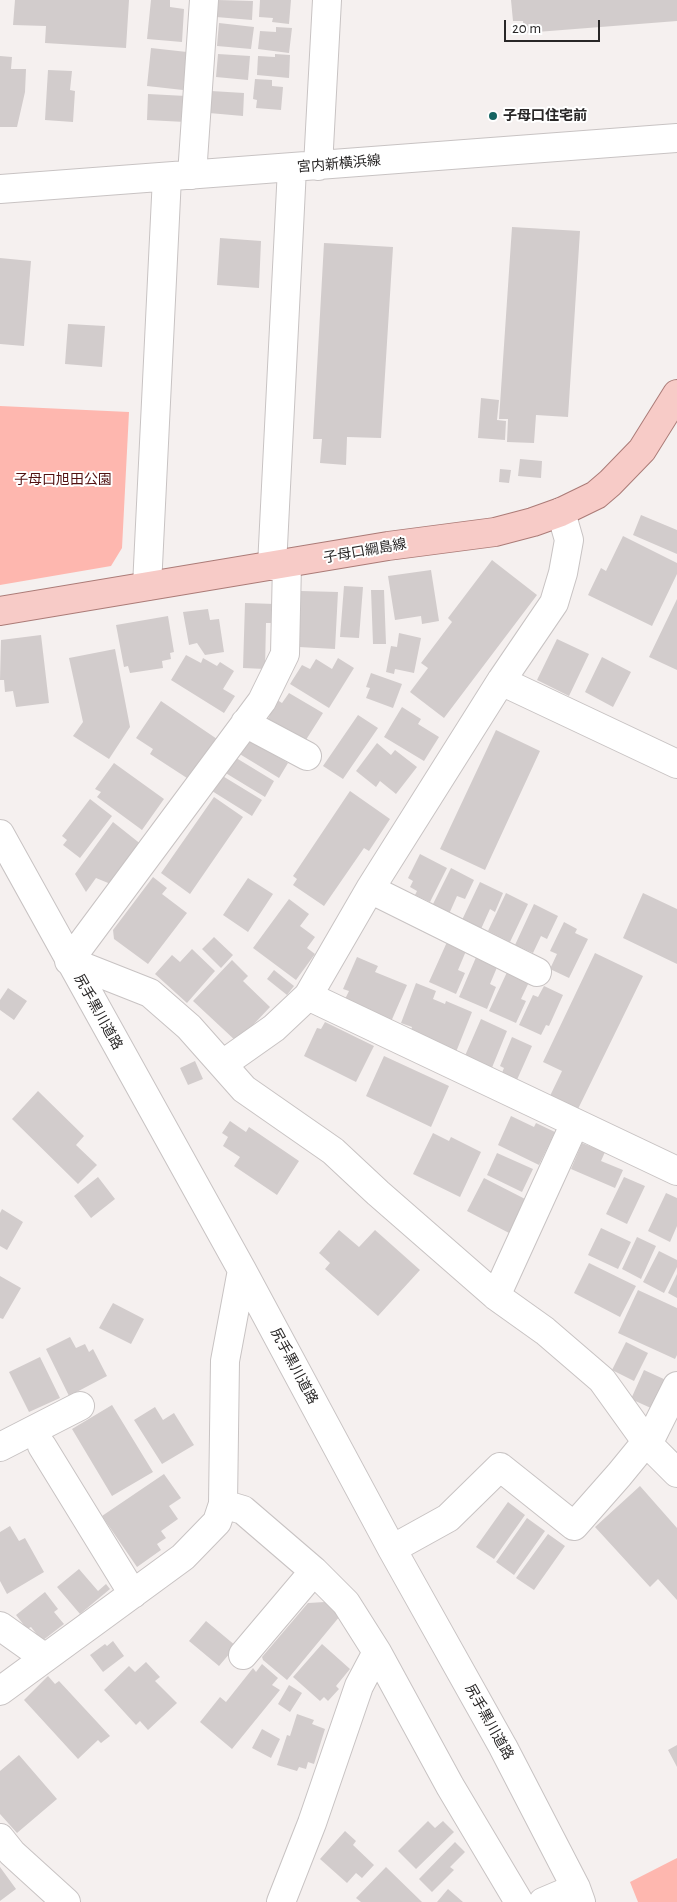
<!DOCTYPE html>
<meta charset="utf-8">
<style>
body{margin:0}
#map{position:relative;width:677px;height:1902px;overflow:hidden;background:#f5f0ef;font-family:"Alegreya Sans",sans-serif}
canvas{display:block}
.scale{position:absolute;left:504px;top:20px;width:96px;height:22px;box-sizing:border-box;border:2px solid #282626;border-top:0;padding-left:6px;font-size:15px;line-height:18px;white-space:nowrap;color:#282626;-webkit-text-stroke:4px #fff;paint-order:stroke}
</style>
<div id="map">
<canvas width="677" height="1902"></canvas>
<div class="scale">20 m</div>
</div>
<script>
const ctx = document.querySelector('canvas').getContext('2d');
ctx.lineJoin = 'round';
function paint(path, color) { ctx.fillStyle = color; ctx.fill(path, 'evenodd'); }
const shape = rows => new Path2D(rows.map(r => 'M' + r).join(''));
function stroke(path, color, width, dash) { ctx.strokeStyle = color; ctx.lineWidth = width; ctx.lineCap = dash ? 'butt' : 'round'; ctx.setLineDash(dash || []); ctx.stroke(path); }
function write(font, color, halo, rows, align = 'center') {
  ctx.font = font + ' "Alegreya Sans","Noto Sans JP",sans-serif'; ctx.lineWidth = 4; ctx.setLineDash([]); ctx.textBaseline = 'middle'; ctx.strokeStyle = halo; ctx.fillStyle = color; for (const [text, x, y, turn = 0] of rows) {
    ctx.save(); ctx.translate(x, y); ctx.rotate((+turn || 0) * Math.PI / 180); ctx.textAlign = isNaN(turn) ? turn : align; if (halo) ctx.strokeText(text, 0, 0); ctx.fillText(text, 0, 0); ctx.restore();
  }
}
paint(shape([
 [0,406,129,412,122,548,111,566,0,585],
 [677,1858,677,1902,638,1902,630,1882]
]), '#feb7af');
paint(shape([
 [15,0,129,0,126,48,45,43,46,26,13,25],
 [151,0,170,0,170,7,184,9,182,42,147,39],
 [218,0,253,1,252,20,216,17],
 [260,0,291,0,289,24,272,22,273,18,259,17],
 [511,0,677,0,677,21,524,33,523,21,513,21],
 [219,23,254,27,251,49,217,46],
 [276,27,292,28,289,53,258,49,260,31,276,32],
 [151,48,187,52,183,90,147,86],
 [218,54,250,56,248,80,216,77],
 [275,54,290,55,289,78,257,75,258,56,275,57],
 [0,56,12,57,11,69,26,69,25,92,17,127,0,127],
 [48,70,72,71,70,90,75,91,73,122,45,120],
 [255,79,272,80,272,86,283,87,281,110,256,108,257,100,253,99],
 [211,91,244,93,243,116,209,113],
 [148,94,186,96,185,122,147,120],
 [512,227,580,231,568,417,536,415,534,443,507,442,508,419,499,419],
 [220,238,261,241,259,288,217,285],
 [324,243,393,247,381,438,347,437,346,465,320,463,322,439,313,439],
 [0,258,31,261,24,346,0,344],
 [68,324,105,326,102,367,65,364],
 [481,398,499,400,497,420,506,421,505,440,478,438],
 [520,459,542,461,541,478,518,476],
 [500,469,511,470,509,483,499,482],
 [641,515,677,530,677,554,633,535],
 [623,536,677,563,677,574,652,626,588,595,601,568,606,571],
 [492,560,537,595,444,718,410,692,428,668,421,663,452,622,448,618],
 [431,570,439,621,422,624,421,616,395,620,388,576],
 [344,586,363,587,359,638,340,637],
 [371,590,384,590,386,644,373,644],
 [301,591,338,592,335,649,299,647],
 [677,599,677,670,649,657],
 [245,603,275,604,274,623,266,623,265,669,243,668],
 [208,609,210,620,219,619,224,652,205,655,197,643,189,645,183,612],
 [168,616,174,652,170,653,171,659,162,661,163,668,130,673,128,666,124,667,116,625],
 [399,633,421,638,414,673,395,669,394,674,386,672,391,646,397,647],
 [41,635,49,703,16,707,13,691,5,692,4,680,0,680,1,640],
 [557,639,589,654,569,696,537,680],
 [115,649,130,727,109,759,73,736,83,722,69,658],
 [186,655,201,663,203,658,217,666,220,662,234,671,223,689,235,696,224,713,171,680],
 [602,657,631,672,613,707,585,692],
 [338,658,354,668,329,708,290,684,302,665,310,669,316,659,332,669],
 [371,673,402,684,393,708,366,698,370,688,366,687],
 [289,693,323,713,304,743,267,721,270,715,266,712,274,698,282,703],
 [161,701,217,739,190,780,150,754,153,749,136,738],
 [402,707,421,719,418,724,439,737,424,761,384,737],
 [358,715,378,728,343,779,323,766],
 [496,730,540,751,485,870,440,849],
 [247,738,288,763,279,778,238,753],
 [377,743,391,755,395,750,417,767,396,794,380,781,376,787,356,771],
 [233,756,274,781,265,797,224,772],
 [114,763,164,799,142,830,97,797,101,792,95,789],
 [221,775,262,800,252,816,212,791],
 [350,791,390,819,369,851,364,848,324,906,293,885,297,879,293,876],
 [214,797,243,817,190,894,161,873],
 [90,799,112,816,80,858,63,845,67,840,62,836],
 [113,822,142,845,113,885,96,878,86,892,75,874],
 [420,854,447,868,430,902,415,895,417,891,410,887,413,881,408,878],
 [451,868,474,880,465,899,457,896,449,914,432,906],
 [153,877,167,888,162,894,187,913,148,964,114,939,113,930],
 [248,878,273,894,248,932,223,915],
 [480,882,503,893,495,912,490,909,481,929,462,920],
 [506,893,528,904,510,942,488,931],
 [643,893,677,909,677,964,623,938],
 [289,899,309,914,300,926,315,937,307,948,315,954,296,980,253,948],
 [534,904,558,916,547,939,541,936,533,953,515,945],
 [564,922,577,929,575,933,588,939,569,978,550,969,557,954,550,951],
 [214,937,233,955,221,968,202,949],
 [447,942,466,951,458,970,465,973,456,994,429,982],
 [192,949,215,971,187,1003,155,974,172,955,180,962],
 [595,953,643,976,577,1111,549,1098,562,1071,543,1062],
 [477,955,498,965,490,984,496,987,487,1009,459,997],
 [357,957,378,966,375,972,407,985,390,1024,344,1001,349,991,343,989],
 [232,960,248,976,243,981,270,1007,237,1042,193,1001],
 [274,970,294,986,287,995,267,979],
 [508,970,530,980,521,999,526,1001,516,1023,489,1011],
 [416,983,436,991,433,999,445,1004,446,1001,472,1012,456,1052,410,1034,412,1027,401,1023],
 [544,986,563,995,549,1026,546,1025,541,1035,519,1025,533,995,538,997],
 [8,988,27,1001,14,1020,0,1010,0,1000],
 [481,1019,507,1031,491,1070,464,1058],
 [325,1022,374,1046,356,1082,304,1056,317,1028,321,1029],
 [512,1037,532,1046,516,1082,501,1075,504,1068,500,1066],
 [384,1056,449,1086,431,1127,366,1096],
 [195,1061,203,1079,188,1085,180,1068],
 [38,1091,84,1136,76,1145,97,1165,78,1184,12,1119],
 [511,1116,534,1127,536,1123,555,1132,539,1165,498,1145],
 [230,1121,246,1132,249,1127,299,1161,277,1195,234,1166,240,1157,223,1146,228,1137,222,1133],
 [433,1133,449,1141,451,1137,481,1152,460,1197,413,1174],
 [582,1143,605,1152,601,1161,623,1170,615,1188,571,1169],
 [497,1153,533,1169,522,1192,487,1175],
 [98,1177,115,1199,91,1218,74,1196],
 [624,1177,645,1186,627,1224,606,1214],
 [484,1178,527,1200,509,1233,467,1211],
 [666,1193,677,1198,677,1226,670,1242,648,1231],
 [2,1209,23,1222,7,1250,0,1246,0,1213],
 [601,1228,631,1242,618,1269,588,1255],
 [339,1230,359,1247,375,1230,420,1270,378,1316,325,1269,330,1263,319,1253],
 [637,1237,656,1246,641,1279,622,1269],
 [659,1251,677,1260,677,1267,664,1293,643,1282],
 [589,1263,636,1286,620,1317,574,1293],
 [677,1274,677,1298,668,1293],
 [0,1276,21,1288,3,1319,0,1318],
 [638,1290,677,1308,677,1355,675,1359,618,1333],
 [113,1303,144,1319,131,1344,99,1328],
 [70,1337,76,1348,85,1344,89,1352,93,1349,107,1376,69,1396,46,1349],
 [626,1342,648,1353,634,1381,612,1370],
 [40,1357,60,1398,29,1412,9,1372],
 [644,1370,666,1380,653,1409,631,1399],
 [112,1405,153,1472,112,1496,72,1429],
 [155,1407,163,1420,174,1413,194,1445,162,1464,134,1420],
 [164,1474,181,1498,169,1506,178,1519,161,1531,166,1538,157,1544,161,1550,137,1567,102,1516],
 [640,1486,677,1528,677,1600,658,1579,650,1587,595,1527],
 [508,1502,525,1515,494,1559,476,1547],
 [527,1518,545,1531,514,1575,496,1562],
 [10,1526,19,1541,25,1538,44,1572,7,1594,0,1581,0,1532],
 [548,1534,565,1546,534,1590,516,1578],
 [79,1569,98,1591,106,1584,110,1589,80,1614,57,1587],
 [45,1592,58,1609,54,1612,64,1624,42,1641,31,1627,27,1629,16,1615],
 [325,1602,340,1616,287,1680,263,1660,262,1657,308,1603],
 [206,1621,236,1646,219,1666,189,1641],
 [113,1641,124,1656,103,1672,90,1655,105,1644,107,1646],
 [322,1644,350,1669,336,1686,339,1689,328,1701,324,1697,320,1701,293,1677],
 [146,1662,160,1677,155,1681,177,1703,148,1730,140,1721,136,1725,104,1690,129,1666,135,1672],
 [262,1664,278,1678,272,1685,280,1690,232,1749,200,1722,220,1697,226,1702,253,1668,256,1672],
 [48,1676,55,1684,59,1681,110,1736,101,1743,98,1740,78,1759,24,1700],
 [289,1685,302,1693,290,1712,278,1704],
 [297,1714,314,1720,312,1724,325,1729,314,1764,308,1762,306,1769,299,1767,297,1771,277,1765,287,1735,290,1736],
 [262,1729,280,1739,271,1758,252,1748],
 [677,1745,677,1767,668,1750],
 [19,1755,57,1799,17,1833,0,1814,0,1771],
 [428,1821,435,1828,443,1821,454,1832,416,1869,398,1851],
 [345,1831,356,1841,353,1845,374,1865,362,1878,356,1873,347,1883,320,1859],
 [455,1842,465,1852,450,1867,454,1870,432,1892,419,1879],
 [0,1867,16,1889,0,1901],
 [386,1867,422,1902,361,1902,356,1898],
 [448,1889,463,1902,437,1902]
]), '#d2cccc');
const minor = shape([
 [318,166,327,0],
 [192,175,204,0],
 [0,189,677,138],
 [287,564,285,654,262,701,69,961,150,993,189,1027,244,1089,333,1151,378,1193,496,1296,545,1331,602,1380,648,1444,677,1473],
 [272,566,292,168],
 [147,586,167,177],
 [501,681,677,764],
 [245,723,307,756],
 [0,834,242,1270,392,1549,503,1747,576,1888,581,1902],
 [370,889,537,972],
 [308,996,677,1171],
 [223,1064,274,1028,308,996,370,889,501,681,554,603,563,573,569,540,561,512],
 [496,1296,575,1123],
 [648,1444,677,1386],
 [42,1446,133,1594],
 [0,1447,80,1406],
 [223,1504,243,1510,314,1571,346,1603,377,1652,450,1786,519,1902],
 [392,1549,448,1518,500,1467,574,1526,619,1475,646,1442],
 [0,1626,45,1658],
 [243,1655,314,1571],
 [0,1691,183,1557,217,1522,223,1504,225,1361,242,1270],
 [0,1838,12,1853,66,1902],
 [281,1902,312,1823,359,1686,377,1652],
 [543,1902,576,1888]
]);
const major = shape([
 [0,611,388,546,495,532,533,522,561,512,596,495,610,483,642,450,677,394]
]);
stroke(minor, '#c8c3c3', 30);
stroke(major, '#ab7b77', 30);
stroke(minor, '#fff', 28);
stroke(major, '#f7cbc7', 28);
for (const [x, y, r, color] of [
 [493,116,5,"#166563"]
]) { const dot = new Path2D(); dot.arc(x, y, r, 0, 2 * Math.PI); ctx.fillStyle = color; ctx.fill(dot); stroke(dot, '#fff', 2); }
write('bold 14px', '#282626', '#fff', [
 ["子母口住宅前",503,116]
], 'left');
write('14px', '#282626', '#fff', [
 ["宮内新横浜線",339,164,-5],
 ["子母口綱島線",365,551,-10],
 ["尻手黒川道路",98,1012,61],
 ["尻手黒川道路",294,1366,62],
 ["尻手黒川道路",489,1722,61]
]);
write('14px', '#511111', '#fff', [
 ["子母口旭田公園",63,480]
]);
</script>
